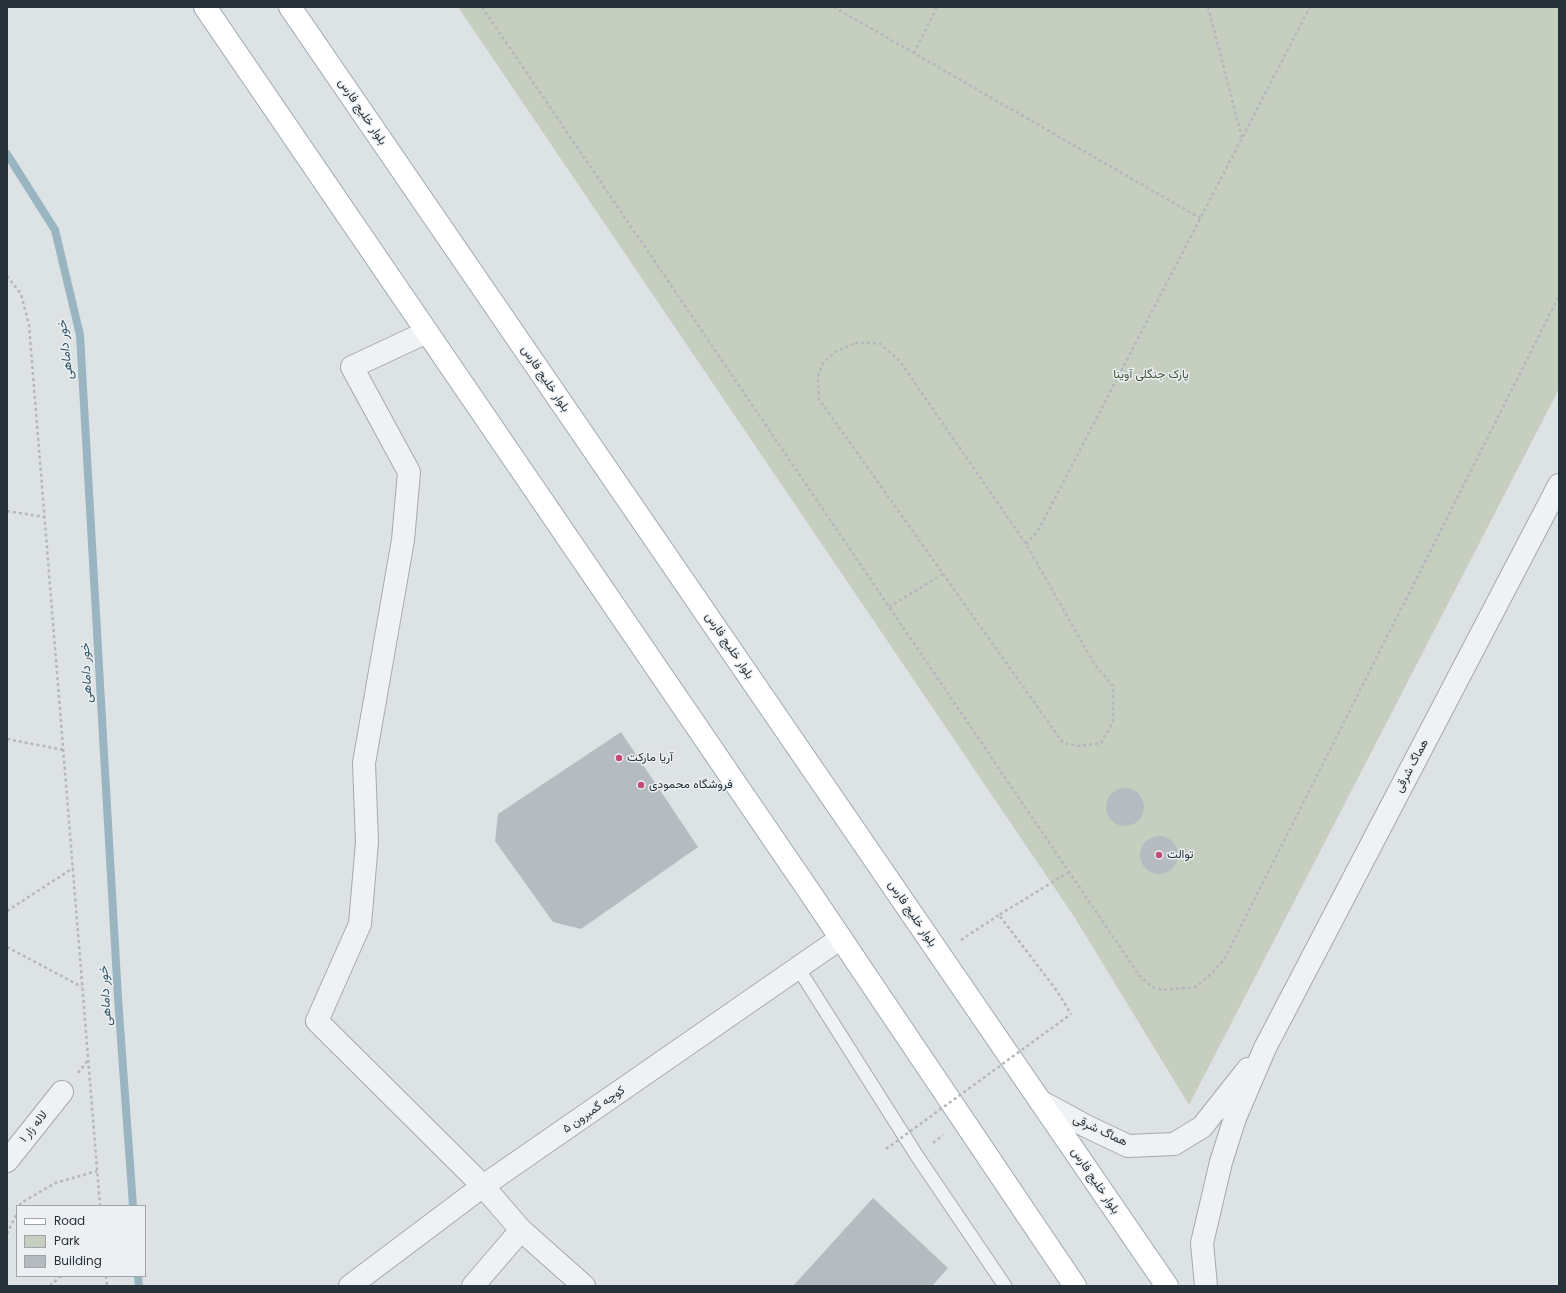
<!DOCTYPE html>
<meta charset="utf-8">
<style>
body{margin:0}
#map{position:relative;width:1566px;height:1293px;overflow:hidden;background:#dde2e5;font-family:Poppins,sans-serif}
canvas{display:block}
.frame{position:absolute;inset:0;border:8px solid #28323a;pointer-events:none}
.legend{position:absolute;left:16px;top:1205px;width:130px;height:72px;box-sizing:border-box;background:#ecf0f3;border:1px solid #9ea4a9;margin:0;padding:5px 7px;list-style:none;font-size:12px;color:#28323a}
.legend li{display:flex;align-items:center;gap:8px;height:20px}
.legend b{width:20px;border:1px solid #9ea4a9}
</style>
<div id="map">
<canvas width="1566" height="1293"></canvas>
<div class="frame"></div>
<ul class="legend">
<li><b style="height:5px;background:#fff"></b>Road</li>
<li><b style="height:11px;background:#c6cebf"></b>Park</li>
<li><b style="height:11px;background:#b5bcc1"></b>Building</li>
</ul>
</div>
<script>
const ctx = document.querySelector('canvas').getContext('2d');
ctx.lineJoin = 'round';
function paint(path, color) { ctx.fillStyle = color; ctx.fill(path, 'evenodd'); }
const shape = rows => new Path2D(rows.map(r => 'M' + r).join(''));
function stroke(path, color, width, dash) { ctx.strokeStyle = color; ctx.lineWidth = width; ctx.lineCap = dash ? 'butt' : 'round'; ctx.setLineDash(dash || []); ctx.stroke(path); }
function write(font, color, halo, rows, align = 'center') {
  ctx.font = font + ' Poppins,Vazirmatn,sans-serif'; ctx.lineWidth = 3; ctx.setLineDash([]); ctx.textBaseline = 'middle'; ctx.strokeStyle = halo; ctx.fillStyle = color; for (const [text, x, y, turn = 0] of rows) {
    ctx.save(); ctx.translate(x, y); ctx.rotate((+turn || 0) * Math.PI / 180); ctx.textAlign = isNaN(turn) ? turn : align; if (halo) ctx.strokeText(text, 0, 0); ctx.fillText(text, 0, 0); ctx.restore();
  }
}
paint(shape([
 [458,7,1559,7,1559,389,1189,1105,1075,918]
]), '#c6cebf');
stroke(shape([
 [7,154,55,230,80,335,118,998,133,1206],
 [138,1276,139,1286]
]), '#9ab5c2', 8);
paint(shape([
 [621,732,698,847,581,929,553,922,495,841,498,814],
 '1106 807a19 19 0 1 1 38 0a19 19 0 1 1-38 0Z',
 '1140 855a19 19 0 1 1 38 0a19 19 0 1 1-38 0Z',
 [873,1198,948,1268,932,1286,793,1286]
]), '#b5bcc1');
const service = shape([
 [798,968,917,1156,1005,1286]
]);
const minor = shape([
 [427,332,352,367,409,472,403,540,364,763,367,842,360,924,317,1021,483,1186,521,1230,584,1286],
 [1040,1101,1086,1126,1128,1146,1174,1144,1202,1127,1248,1069],
 [7,1161,62,1092],
 [350,1286,483,1186,841,938],
 [473,1286,521,1230],
 [1206,1286,1202,1243,1221,1162,1235,1118,1265,1048,1559,485]
]);
const primary = shape([
 [205,7,811,894,1075,1286],
 [290,7,1167,1286]
]);
stroke(service, '#a3aaae', 15);
stroke(minor, '#a3aaae', 24);
stroke(primary, '#9da8b0', 24);
stroke(shape([
 [482,7,1139,975,1152,987,1163,990,1195,987,1208,977,1224,960,1559,296],
 [834,7,1200,218],
 [1208,7,1242,138],
 [914,53,937,7],
 [7,276,21,294,29,325,100,1206],
 [855,343,879,343,899,360,1026,544,1095,665,1113,686,1113,722,1101,743,1079,746,1063,743,819,399,818,376,823,363,835,352,855,343],
 [7,511,45,517],
 [1026,544,1038,531,1310,7],
 [889,607,943,574],
 [7,739,64,750],
 [1069,872,999,915,1057,991,1071,1014],
 [7,911,73,868],
 [961,940,999,915],
 [7,947,82,987],
 [78,1073,88,1060],
 [933,1143,943,1135],
 [20,1206,21,1203,55,1183,97,1171],
 [7,1234,17,1213],
 [106,1276,107,1286],
 [50,1286,61,1276]
]), '#b3b8bc', 2.5, [3, 3]);
stroke(service, '#eff2f4', 13);
stroke(minor, '#eff2f4', 22);
stroke(primary, '#fff', 22);
stroke(shape([
 [886,1149,1071,1014]
]), '#b3b8bc', 2.5, [3, 3]);
for (const [x, y, r, color] of [
 [619,758,4,"#c14b73"],
 [641,785,4,"#c14b73"],
 [1159,855,4,"#c14b73"]
]) { const dot = new Path2D(); dot.arc(x, y, r, 0, 2 * Math.PI); ctx.fillStyle = color; ctx.fill(dot); stroke(dot, '#ecf0f3', 1.5); }
write('12px', '#28323a', '#ecf0f3', [
 ["بلوار خلیج فارس",362,112,56],
 ["بلوار خلیج فارس",545,379,56],
 ["بلوار خلیج فارس",729,646,56],
 ["هماگ شرقی",1412,766,-62],
 ["بلوار خلیج فارس",912,914,56],
 ["کوچه گمبرون ۵",594,1110,-35],
 ["لاله زار ۱",34,1127,-51],
 ["هماگ شرقی",1100,1131,25],
 ["بلوار خلیج فارس",1095,1181,56]
]);
write('12px', '#425536', '#ecf0f3', [
 ["پارک جنگلی آوینا",1151,375]
]);
write('12px', '#28323a', '#ecf0f3', [
 ["آریا مارکت",627,758],
 ["فروشگاه محمودی",649,785],
 ["توالت",1167,855]
], 'left');
write('italic 13px', '#36576a', '#ecf0f3', [
 ["خور داماهی",66,350,-97],
 ["خور داماهی",87,673,-93],
 ["خور داماهی",106,996,-94]
]);
</script>
